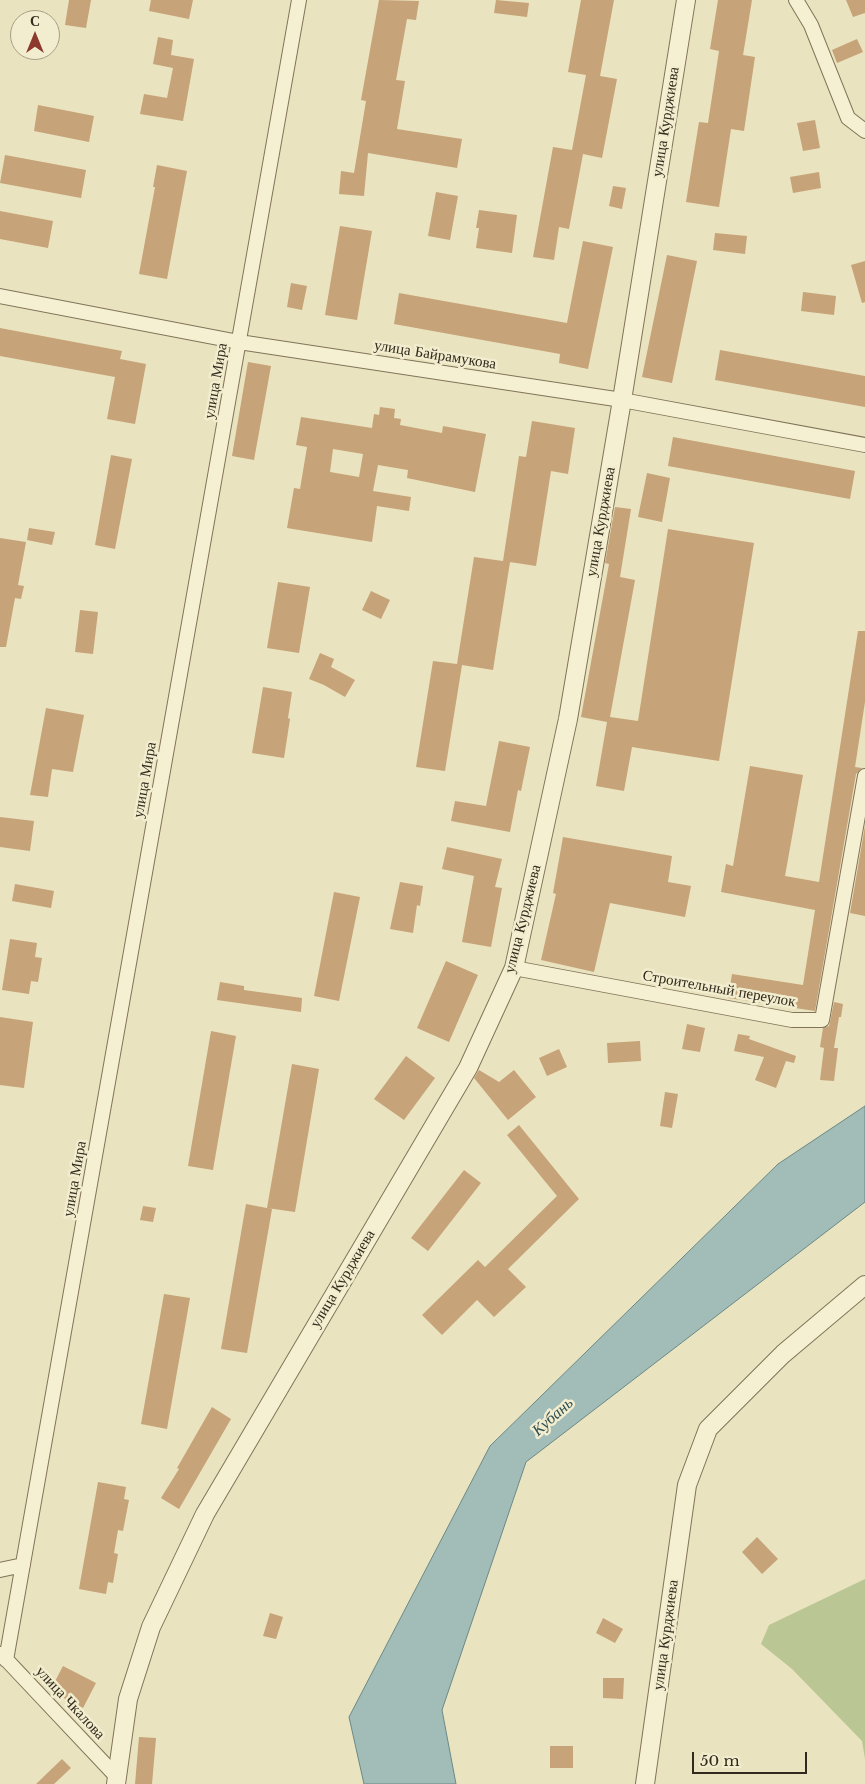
<!DOCTYPE html>
<meta charset="utf-8">
<style>
body{margin:0}
#map{position:relative;width:865px;height:1784px;overflow:hidden;background:#eae3bf;font-family:"Libre Baskerville",serif}
canvas{display:block}
.north{position:absolute;left:10px;top:10px;width:50px;height:50px;box-sizing:border-box;background:#f2edce;border:1px solid #a59f87;border-radius:50%;rotate:0deg;font-size:14px;font-weight:700;line-height:20px;text-align:center;color:#322a1c}
.north::after{content:'';display:block;margin:auto;width:18px;height:22px;background:#8c3a2d;clip-path:polygon(50% 0,100% 100%,50% 72%,0 100%)}
.scale{position:absolute;left:692px;top:1752px;width:115px;height:22px;box-sizing:border-box;border:2px solid #322a1c;border-top:0;padding-left:6px;font-size:15px;line-height:18px;white-space:nowrap;color:#322a1c;-webkit-text-stroke:4px #f2edce;paint-order:stroke}
</style>
<div id="map">
<canvas width="865" height="1784"></canvas>
<div class="north">С</div>
<div class="scale">50 m</div>
</div>
<script>
const ctx = document.querySelector('canvas').getContext('2d');
ctx.lineJoin = 'round';
function paint(path, color) { ctx.fillStyle = color; ctx.fill(path, 'evenodd'); }
const shape = rows => new Path2D(rows.map(r => 'M' + r).join(''));
function stroke(path, color, width, dash) { ctx.strokeStyle = color; ctx.lineWidth = width; ctx.lineCap = dash ? 'butt' : 'round'; ctx.setLineDash(dash || []); ctx.stroke(path); }
function write(font, color, halo, rows, align = 'center') {
  ctx.font = font + ' "Libre Baskerville",serif'; ctx.lineWidth = 5; ctx.setLineDash([]); ctx.textBaseline = 'middle'; ctx.strokeStyle = halo; ctx.fillStyle = color; for (const [text, x, y, turn = 0] of rows) {
    ctx.save(); ctx.translate(x, y); ctx.rotate((+turn || 0) * Math.PI / 180); ctx.textAlign = isNaN(turn) ? turn : align; if (halo) ctx.strokeText(text, 0, 0); ctx.fillText(text, 0, 0); ctx.restore();
  }
}
paint(shape([
 [865,1579,865,1759,862,1741,792,1669,761,1644,769,1625]
]), '#bac794');
const water = shape([
 [865,1106,865,1202,526,1462,442,1710,456,1784,364,1784,349,1717,490,1446,778,1164,865,1106]
]);
paint(water, '#a2bcb8');
stroke(water, '#6a8986', 1);
paint(shape([
 [69,0,91,0,86,28,65,25],
 [151,0,193,0,189,19,149,11],
 [379,0,419,1,416,20,407,19,396,80,405,81,397,129,462,139,457,168,368,153,364,196,339,194,341,171,354,173,366,101,361,100],
 [496,0,529,3,527,17,494,13],
 [581,0,614,0,600,76,617,79,602,158,583,154,569,229,559,227,554,260,533,257,553,147,572,150,586,75,568,72],
 [718,0,752,0,743,55,755,57,744,131,731,129,719,207,686,202,699,122,708,123,719,51,710,49],
 [846,0,865,0,865,13,853,17],
 [158,37,173,40,171,55,194,59,183,121,140,114,144,94,167,98,173,68,153,64],
 [857,39,863,52,837,63,832,50],
 [38,105,94,116,89,142,34,131],
 [815,120,820,148,803,151,797,123],
 [5,155,86,170,81,198,0,183],
 [157,165,187,171,167,279,139,274,155,187,153,187],
 [819,172,821,188,793,193,790,177],
 [613,186,626,188,622,209,609,206],
 [436,192,458,196,450,240,428,236],
 [479,210,517,215,512,253,476,248,479,228,476,228],
 [0,211,53,221,48,248,0,239],
 [340,226,372,231,357,320,325,315],
 [715,233,747,236,745,254,713,250],
 [583,241,613,247,588,369,559,363,560,354,394,324,399,293,567,323],
 [667,255,697,261,672,383,642,377],
 [865,261,865,302,862,303,851,265],
 [291,283,307,286,302,310,287,307],
 [803,292,836,296,834,315,801,311],
 [0,328,122,351,120,359,146,364,135,424,107,419,115,377,0,356],
 [720,350,865,376,865,407,715,380],
 [248,362,271,366,254,460,232,456],
 [380,407,395,409,394,418,401,419,400,425,442,433,443,426,486,434,475,492,407,478,408,470,378,465,373,491,411,497,409,511,377,506,372,542,287,528,294,488,300,489,307,447,296,445,301,417,372,428,374,414,379,415],
 [333,449,363,454,359,477,330,472],
 [532,421,575,428,568,474,551,471,536,566,503,561,519,456,526,457],
 [673,437,855,471,850,499,668,466],
 [111,455,132,459,115,549,95,545],
 [647,473,670,478,662,522,638,517],
 [615,507,631,509,620,577,635,580,610,717,638,721,668,529,754,543,719,761,632,747,624,791,596,786,607,722,581,717,609,564,605,563],
 [29,528,55,532,52,545,27,540],
 [0,538,26,542,18,585,24,586,21,599,15,598,6,647,0,647],
 [474,557,510,562,493,670,462,665,445,771,416,767,433,661,457,664],
 [278,582,310,587,299,653,267,648],
 [371,591,390,600,381,619,362,610],
 [80,610,98,612,93,654,75,652],
 [858,631,865,631,865,702,855,767,862,768,856,774,815,1011,728,998,732,974,803,985,815,910,721,892,726,864,733,866,750,766,803,775,785,876,819,882],
 [320,653,334,659,331,667,355,680,345,697,324,685,309,679],
 [263,687,292,692,288,718,290,719,284,758,252,753],
 [46,708,84,715,73,772,52,769,48,797,30,795],
 [499,741,530,747,521,791,518,790,510,832,451,821,455,801,486,806],
 [0,817,34,821,30,851,0,847],
 [865,826,865,916,850,913],
 [563,837,672,856,668,882,691,886,685,917,610,903,594,972,541,960,556,894,553,893],
 [447,847,502,859,495,887,502,888,491,947,462,942,474,876,442,869],
 [400,882,423,886,420,906,417,905,413,933,390,929],
 [15,884,54,891,51,908,12,901],
 [334,892,360,897,339,1001,314,996],
 [10,939,37,943,35,957,42,958,38,982,31,981,29,994,2,990],
 [446,961,478,975,449,1042,417,1028],
 [220,982,244,986,244,990,302,998,301,1012,217,1000],
 [834,1002,843,1004,841,1017,839,1017,834,1048,838,1048,834,1081,820,1080,824,1048,820,1047,823,1028,829,1026,830,1022],
 [0,1017,33,1022,24,1088,0,1085],
 [687,1024,705,1028,700,1052,682,1049],
 [211,1031,236,1036,213,1170,188,1166],
 [738,1034,750,1036,749,1039,796,1056,794,1063,786,1061,776,1088,755,1080,764,1057,734,1051],
 [640,1041,641,1061,608,1063,607,1043],
 [559,1049,567,1067,547,1076,539,1058],
 [406,1056,435,1078,404,1120,374,1099],
 [292,1064,319,1069,295,1212,267,1208],
 [479,1070,499,1082,514,1070,536,1097,508,1120,474,1078],
 [665,1092,678,1094,672,1128,660,1126],
 [519,1125,579,1199,508,1269,526,1287,494,1317,477,1300,442,1335,422,1315,478,1260,485,1267,557,1196,507,1135],
 [464,1170,481,1183,428,1251,411,1238],
 [246,1204,272,1209,247,1353,221,1349],
 [143,1206,156,1208,153,1222,140,1220],
 [164,1294,190,1298,167,1429,141,1424],
 [212,1407,231,1419,179,1509,161,1498,179,1469,177,1468],
 [98,1482,126,1487,124,1499,129,1500,123,1531,118,1530,114,1553,118,1554,113,1583,108,1582,106,1594,79,1589],
 [757,1537,778,1559,762,1574,742,1552],
 [270,1613,283,1617,276,1639,263,1636],
 [603,1618,623,1629,615,1643,596,1633],
 [63,1666,96,1683,83,1708,50,1691],
 [603,1678,624,1678,623,1699,603,1698],
 [139,1737,156,1738,152,1784,135,1784],
 [550,1746,573,1746,573,1768,550,1768],
 [62,1759,71,1768,54,1784,36,1784]
]), '#c6a378');
const minor = shape([
 [796,0,811,25,848,118,865,131],
 [0,296,239,342,622,400,865,445],
 [514,968,792,1020,822,1020,865,776],
 [0,1570,23,1565],
 [1,1654,116,1776],
 [6,1660,299,0]
]);
const tertiary = shape([
 [116,1784,128,1699,151,1627,205,1514,468,1068,514,968,568,719,622,400,686,0],
 [645,1784,687,1485,708,1429,783,1354,865,1285]
]);
stroke(minor, '#817459', 16);
stroke(tertiary, '#817459', 20);
stroke(minor, '#f6f0d2', 14);
stroke(tertiary, '#f6f0d2', 18);
write('15px', '#322a1c', '#f2edce', [
 ["улица Курджиева",666,122,-81],
 ["улица Байрамукова",435,355,9],
 ["улица Мира",216,381,-80],
 ["улица Курджиева",601,522,-80],
 ["улица Мира",145,780,-80],
 ["улица Курджиева",523,919,-76],
 ["Строительный переулок",719,989,10],
 ["улица Мира",75,1179,-80],
 ["улица Курджиева",343,1279,-59],
 ["улица Курджиева",666,1635,-82],
 ["улица Чкалова",70,1703,47]
]);
write('italic 16px', '#2d4e51', '#f2edce', [
 ["Кубань",553,1417,-42]
]);
</script>
